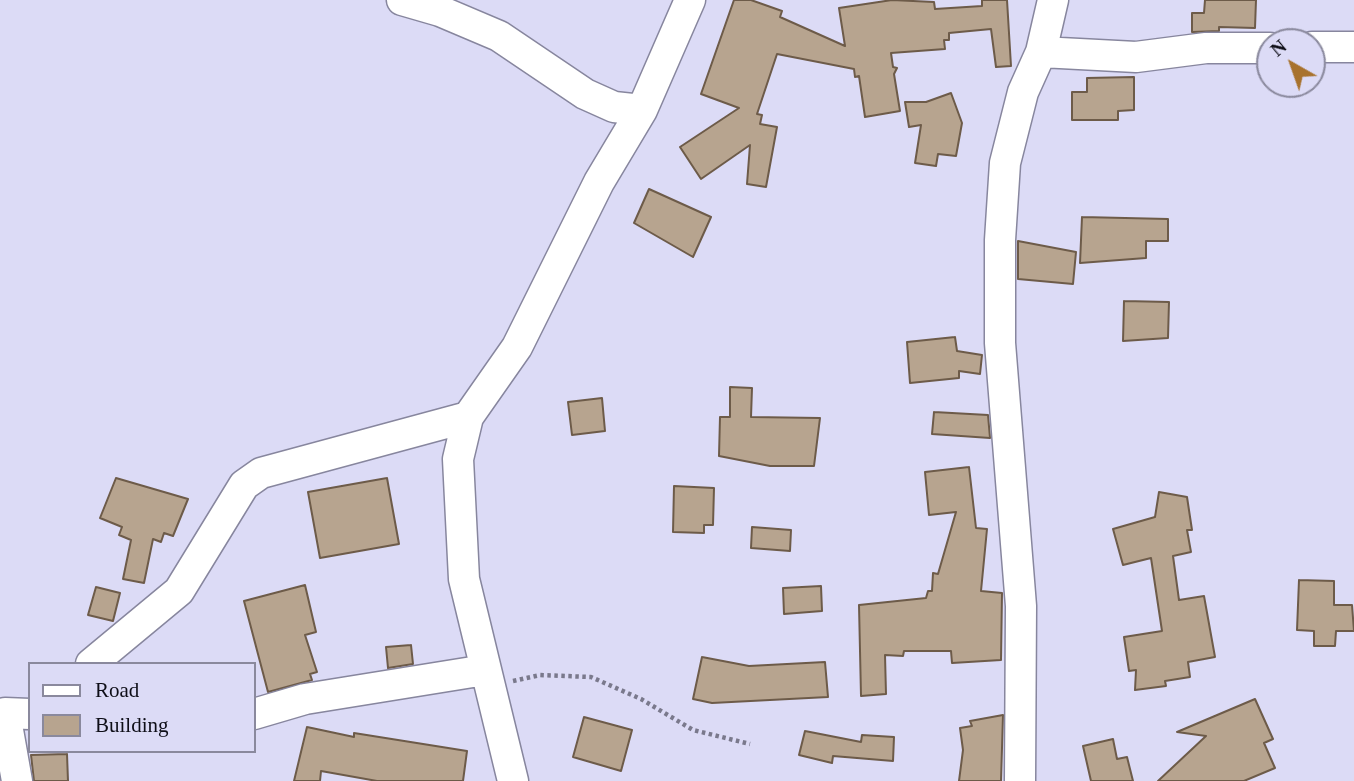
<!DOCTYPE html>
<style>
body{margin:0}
#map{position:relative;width:1354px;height:781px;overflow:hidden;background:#dcdbf6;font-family:Georgia,serif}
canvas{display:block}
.legend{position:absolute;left:28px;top:662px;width:228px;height:91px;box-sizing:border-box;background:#dcdbf6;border:2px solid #8a899d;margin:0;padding:9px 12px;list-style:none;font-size:21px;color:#0e0e17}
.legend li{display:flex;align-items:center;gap:14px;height:35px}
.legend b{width:35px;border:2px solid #8a899d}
.north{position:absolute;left:1256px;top:28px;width:70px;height:70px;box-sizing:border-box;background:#dcdbf6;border:2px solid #8a899d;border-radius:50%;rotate:320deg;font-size:19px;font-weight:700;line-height:28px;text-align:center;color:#0e0e17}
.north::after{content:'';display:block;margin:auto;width:24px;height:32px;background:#a8722d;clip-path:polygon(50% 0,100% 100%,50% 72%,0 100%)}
</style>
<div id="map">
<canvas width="1354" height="781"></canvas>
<ul class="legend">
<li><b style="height:9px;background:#fff"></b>Road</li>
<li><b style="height:19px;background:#b7a48f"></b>Building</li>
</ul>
<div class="north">N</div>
</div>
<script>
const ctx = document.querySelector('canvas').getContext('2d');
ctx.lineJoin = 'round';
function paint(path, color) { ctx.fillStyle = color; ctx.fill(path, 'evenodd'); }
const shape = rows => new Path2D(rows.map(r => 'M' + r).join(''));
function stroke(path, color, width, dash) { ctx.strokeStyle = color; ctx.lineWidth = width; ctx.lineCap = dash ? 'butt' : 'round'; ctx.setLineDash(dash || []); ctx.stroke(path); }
const building = shape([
 [734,0,751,0,782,11,780,17,845,46,839,8,892,0,934,2,935,9,982,6,982,0,1007,0,1011,66,996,67,991,29,949,33,949,40,944,40,945,49,891,53,893,67,897,68,894,74,900,111,865,117,859,76,855,77,854,69,777,54,757,114,762,115,760,124,777,127,766,187,747,184,750,145,701,179,680,147,739,108,701,94,734,0],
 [1205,0,1256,0,1255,28,1219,27,1219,31,1192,32,1192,13,1204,13,1205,0],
 [1134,77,1134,110,1118,111,1118,120,1072,120,1072,92,1087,92,1087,78,1134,77],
 [951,93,962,123,956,156,938,154,936,166,915,163,921,125,909,127,905,102,926,102,951,93],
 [649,189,711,217,693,257,634,223,649,189],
 [1082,217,1168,219,1168,241,1146,241,1146,258,1080,263,1082,217],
 [1018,241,1076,252,1073,284,1018,279,1018,241],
 [1124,301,1169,302,1168,338,1123,341,1124,301],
 [955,337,957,351,982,355,980,374,959,371,959,378,910,383,907,342,955,337],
 [730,387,752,388,751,417,820,418,814,466,770,466,719,456,720,417,730,417,730,387],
 [602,398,605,431,572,435,568,402,602,398],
 [934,412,988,415,990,438,932,434,934,412],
 [969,467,976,528,987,529,981,591,1002,593,1001,660,952,663,951,651,904,651,903,656,885,655,886,694,861,696,859,605,926,598,928,591,932,591,933,573,938,574,956,512,929,515,925,472,969,467],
 [116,478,188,499,173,536,164,533,161,542,153,539,144,583,123,579,131,540,119,535,122,527,100,518,116,478],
 [387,478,399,544,320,558,308,492,387,478],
 [674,486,714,488,713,525,704,525,704,533,673,532,674,486],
 [1159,492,1187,497,1192,530,1187,530,1191,552,1173,556,1179,600,1204,596,1215,657,1188,662,1190,677,1165,681,1166,686,1135,690,1136,670,1129,671,1124,637,1162,631,1151,558,1123,565,1113,529,1155,517,1159,492],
 [752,527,791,530,790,551,751,548,752,527],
 [1299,580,1334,581,1334,605,1352,605,1354,631,1336,631,1335,646,1314,646,1314,631,1297,630,1299,580],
 [305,585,316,632,305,635,317,672,310,674,312,680,268,692,244,601,305,585],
 [821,586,822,611,784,614,783,588,821,586],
 [96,587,120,593,113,621,88,615,96,587],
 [411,645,413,664,388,668,386,647,411,645],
 [702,657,749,666,825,662,828,697,712,703,693,699,702,657],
 [1255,699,1273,739,1264,743,1275,768,1244,781,1158,781,1206,736,1177,732,1255,699],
 [1003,715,1001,781,959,781,963,750,960,728,972,726,970,721,1003,715],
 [584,717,632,730,621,771,573,757,584,717],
 [307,727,354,737,354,733,467,751,463,781,377,781,321,771,320,781,294,781,307,727],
 [805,731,861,742,862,735,894,737,893,761,833,756,832,763,799,755,805,731],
 [1113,739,1117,759,1127,757,1133,781,1091,781,1083,746,1113,739],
 [67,754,68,781,34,781,31,755,67,754]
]);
paint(building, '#b7a48f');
stroke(building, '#6d5b49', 2);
const street = shape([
 [402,0,440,11,499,36,585,94,614,107,642,110],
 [1312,47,1354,47],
 [1041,52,1136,57,1206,48,1270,48],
 [91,664,179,591,244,485,261,473,468,417],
 [254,714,305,699,485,670],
 [17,781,5,713,30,714],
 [513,781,464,579,458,459,468,417,517,347,599,182,642,110,690,0],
 [1020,781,1021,606,1000,343,1000,240,1005,163,1023,92,1041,52,1053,0]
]);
stroke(street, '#87869e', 33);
stroke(shape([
 [513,681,540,675,591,677,641,699,693,730,750,744]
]), '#7a798c', 4.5, [3.5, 3.5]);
stroke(street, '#fff', 30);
</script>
